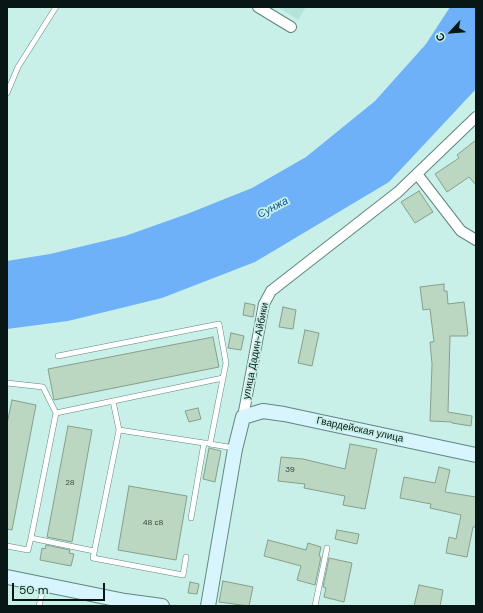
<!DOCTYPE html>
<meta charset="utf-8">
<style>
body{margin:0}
#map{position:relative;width:483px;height:613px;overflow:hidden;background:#c8f0e9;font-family:"DM Sans",sans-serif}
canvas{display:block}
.frame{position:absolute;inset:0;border:8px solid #081715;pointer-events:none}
.north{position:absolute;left:431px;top:12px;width:40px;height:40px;-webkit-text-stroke:3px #c8f0e9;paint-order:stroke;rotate:244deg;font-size:11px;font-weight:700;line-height:16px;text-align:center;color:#081715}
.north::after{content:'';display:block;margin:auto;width:14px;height:18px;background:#081715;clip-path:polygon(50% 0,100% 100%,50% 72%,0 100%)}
.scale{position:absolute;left:12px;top:583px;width:93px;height:18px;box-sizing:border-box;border:2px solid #081715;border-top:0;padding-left:5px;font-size:12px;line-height:14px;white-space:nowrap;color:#081715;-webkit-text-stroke:3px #c8f0e9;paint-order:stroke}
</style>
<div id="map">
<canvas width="483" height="613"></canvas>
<div class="frame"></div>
<div class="north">С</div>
<div class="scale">50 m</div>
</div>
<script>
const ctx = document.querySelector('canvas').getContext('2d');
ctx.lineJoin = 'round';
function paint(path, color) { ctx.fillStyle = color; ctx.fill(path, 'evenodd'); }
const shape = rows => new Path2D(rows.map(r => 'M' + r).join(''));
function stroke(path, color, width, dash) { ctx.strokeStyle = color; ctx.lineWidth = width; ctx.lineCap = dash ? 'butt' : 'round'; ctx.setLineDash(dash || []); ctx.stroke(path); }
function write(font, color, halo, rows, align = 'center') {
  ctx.font = font + ' "DM Sans",sans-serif'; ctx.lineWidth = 3.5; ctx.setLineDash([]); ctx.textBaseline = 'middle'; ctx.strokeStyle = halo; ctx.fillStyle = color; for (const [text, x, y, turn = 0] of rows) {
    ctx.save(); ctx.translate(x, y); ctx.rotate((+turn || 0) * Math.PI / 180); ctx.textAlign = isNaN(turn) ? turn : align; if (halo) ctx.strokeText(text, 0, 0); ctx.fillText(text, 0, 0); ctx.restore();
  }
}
paint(shape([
 [278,7,306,7,298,20]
]), '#b4e4db');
paint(shape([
 [450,7,476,7,476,89,389,182,255,262,162,298,68,321,7,329,7,261,50,254,125,236,187,214,252,188,306,157,375,101,426,44]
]), '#6eb1f8');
const building = shape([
 [476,140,476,185,469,177,447,192,435,174,459,158,457,155,476,140],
 [419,191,433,212,415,223,401,202,419,191],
 [444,284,444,291,447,291,448,304,464,302,468,334,467,336,450,336,448,412,472,416,471,426,452,423,452,422,430,421,432,364,430,342,434,342,430,309,423,310,420,287,444,284],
 [245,303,255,305,253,317,243,315,245,303],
 [283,307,296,310,293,329,279,327,283,307],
 [305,330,319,333,312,366,298,363,305,330],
 [231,333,244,336,241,350,228,348,231,333],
 [213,337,219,367,54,400,48,369,213,337],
 [12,400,36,405,12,530,7,529,7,424,12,400],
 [198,408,201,419,189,422,185,411,198,408],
 [68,426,92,430,72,542,47,537,68,426],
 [350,444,377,449,365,509,343,505,345,496,304,488,305,484,278,481,281,457,303,459,345,469,350,444],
 [209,448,221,451,215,482,203,479,209,448],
 [439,467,450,470,445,492,476,497,476,527,473,527,467,557,446,553,449,537,456,539,461,515,430,508,431,504,400,498,404,477,435,483,439,467],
 [129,486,187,496,176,560,118,550,129,486],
 [337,530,359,534,357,544,335,539,337,530],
 [268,540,306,550,308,543,321,547,319,556,321,557,315,585,297,580,301,566,264,556,268,540],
 [46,545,70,550,69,553,74,554,71,566,40,560,42,548,45,549,46,545],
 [329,558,352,563,344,602,324,597,326,588,323,587,329,558],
 [223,581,253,587,249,606,219,602,223,581],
 [190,582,199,584,197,594,188,593,190,582],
 [419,585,443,590,440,606,414,606,419,585]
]);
paint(building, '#bcd7c1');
stroke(building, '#869f8a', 1);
const lane = shape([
 [7,93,18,67,56,7],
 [58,356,219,324,226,363,223,378],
 [7,383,43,387,56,413,223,378,210,444,234,448],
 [113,401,119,430],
 [56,413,31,538,94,551],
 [191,518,204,443,207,443],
 [7,546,28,550,31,538],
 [186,557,183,575,93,558,119,430,204,443],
 [39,606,44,585],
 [315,606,327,548]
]);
const street = shape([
 [258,7,291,27],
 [417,174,461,231,476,240],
 [243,417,264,304,271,291,398,192,476,117]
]);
const secondary = shape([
 [7,577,125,601,162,606],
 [208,606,235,449,243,417,263,411,284,414,476,455]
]);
stroke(lane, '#61857f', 6);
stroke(street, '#61857f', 12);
stroke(secondary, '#61857f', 16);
stroke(lane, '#fff', 5);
stroke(street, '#fff', 10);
stroke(secondary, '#d8f5fe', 14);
write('8px', '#354740', null, [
 ["39",290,470],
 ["28",70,483],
 ["48 с8",153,523]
]);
write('10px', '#081715', '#c8f0e9', [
 ["улица Дадин-Айбики",256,351,-79],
 ["Гвардейская улица",360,430,12]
]);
write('italic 11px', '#0b5594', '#c8f0e9', [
 ["Сунжа",273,208,-28]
]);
</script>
